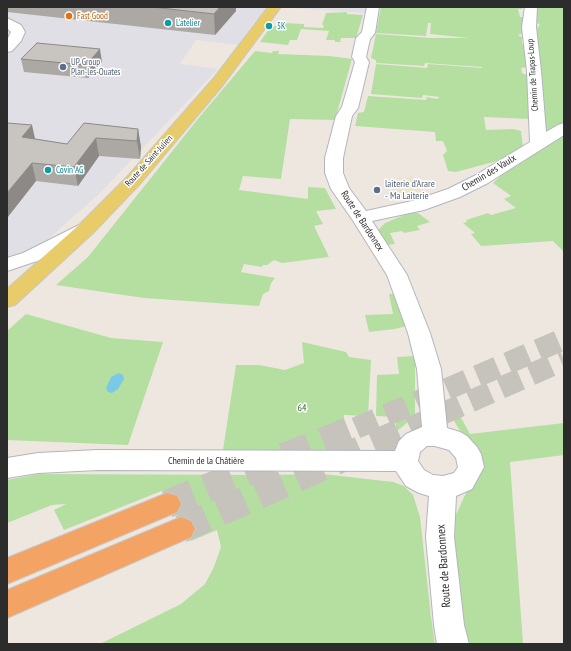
<!DOCTYPE html>
<meta charset="utf-8">
<style>
body{margin:0}
#map{position:relative;width:571px;height:651px;overflow:hidden;background:#ede7e0;font-family:"PT Sans Narrow",sans-serif}
canvas{display:block}
.frame{position:absolute;inset:0;border:8px solid #2c2c2c;pointer-events:none}
</style>
<div id="map">
<canvas width="571" height="651"></canvas>
<div class="frame"></div>
</div>
<script>
const ctx = document.querySelector('canvas').getContext('2d');
ctx.lineJoin = 'round';
function paint(path, color) { ctx.fillStyle = color; ctx.fill(path, 'evenodd'); }
const shape = rows => new Path2D(rows.map(r => 'M' + r).join(''));
function stroke(path, color, width, dash) { ctx.strokeStyle = color; ctx.lineWidth = width; ctx.lineCap = dash ? 'butt' : 'round'; ctx.setLineDash(dash || []); ctx.stroke(path); }
function write(font, color, halo, rows, align = 'center') {
  ctx.font = font + ' "PT Sans Narrow",sans-serif'; ctx.lineWidth = 3; ctx.setLineDash([]); ctx.textBaseline = 'middle'; ctx.strokeStyle = halo; ctx.fillStyle = color; for (const [text, x, y, turn = 0] of rows) {
    ctx.save(); ctx.translate(x, y); ctx.rotate((+turn || 0) * Math.PI / 180); ctx.textAlign = isNaN(turn) ? turn : align; if (halo) ctx.strokeText(text, 0, 0); ctx.fillText(text, 0, 0); ctx.restore();
  }
}
paint(shape([
 [7,7,272,7,254,22,238,45,196,40,180,64,218,69,100,193,39,247,7,270],
 [278,7,367,7,367,13]
]), '#e1dfe6');
paint(shape([
 [412,176,425,196,404,201,390,179]
]), '#ede4d0');
paint(shape([
 [381,7,522,7,522,9,518,9,520,17,525,17,525,33,518,35,519,36,522,37,522,44,525,45,528,67,521,68,522,73,529,76,529,119,484,117,486,130,513,129,521,131,523,148,497,161,456,172,448,171,443,155,447,151,443,141,436,141,435,132,355,126,358,113,364,112,368,96,426,100,427,97,437,99,440,97,423,95,422,98,371,94,376,64,427,68,428,64,482,68,482,67,425,63,424,66,376,63,376,60,371,58,376,34,431,38,469,38,430,34,431,23,428,23,426,36,376,33],
 [534,7,564,7,564,123,544,135,534,34,540,24,532,22],
 [347,12,347,14,363,15,356,38,341,38,340,42,335,42,335,40,326,40,329,31,301,29,297,40,290,40,288,45,260,42,271,26,280,26,281,23,304,24,304,27,323,28,324,25,322,25,326,13],
 [255,51,272,53,273,51,279,51,278,54,329,56,352,59,335,120,290,119,281,179,243,176,239,190,308,199,308,187,325,188,336,209,316,211,323,224,314,226,329,257,282,263,274,260,267,265,263,265,262,267,244,264,241,272,275,278,271,283,269,291,263,294,259,306,144,298,56,285,88,257,197,120],
 [564,132,564,252,553,241,481,246,471,234,475,233,463,223,467,222,466,220,488,213,491,215,516,208,504,199,511,196,493,183,513,165],
 [409,213,418,213,430,222,417,226,420,230,404,233,402,231,390,233,395,244,387,245,378,230,385,223],
 [389,294,398,294,407,326,395,329,369,332,365,315,393,314],
 [26,314,111,338,163,342,128,445,7,440,7,331],
 [302,342,346,352,349,357,371,360,368,416,344,415,343,450,223,450,236,365,259,365,285,370,304,363],
 [415,356,415,416,396,432,396,417,376,416,377,375,399,374,397,357],
 [446,404,454,405,470,434,564,423,564,455,510,462,523,644,465,644,452,547,455,517,466,493,476,478,464,437,454,421],
 [39,474,257,475,323,474,393,482,404,486,413,495,420,517,431,617,435,644,100,644,181,604,205,584,214,567,221,547,217,530,191,541,164,490,64,530,54,510,66,504,52,505,7,523,7,480]
]), '#b5dfa0');
paint(shape([
 [119,373,123,375,124,379,118,389,112,393,108,392,106,388,111,377]
]), '#7ac9e7');
stroke(shape([
 [356,428,564,339],
 [410,428,564,360]
]), '#c6c2bc', 22, [22, 11]);
stroke(shape([
 [167,504,359,427],
 [181,529,413,427]
]), '#c6c2bc', 28, [28, 14]);
const minor = shape([
 [367,7,379,7,375,33,370,39,366,57,369,62,358,108,352,116,343,158,343,173,349,188,366,211,412,201,448,189,476,175,530,142,527,71,522,27,525,7,537,7,536,27,541,71,546,132,558,125,564,123,564,135,488,183,460,197,424,210,372,221,407,275,430,333,441,369,447,428,460,432,467,436,477,447,481,454,484,467,472,489,456,496,454,537,464,625,469,644,437,644,434,625,426,537,429,496,419,493,406,486,396,471,98,470,38,473,7,478,7,458,38,453,98,450,395,451,399,441,406,434,422,427,417,369,408,333,387,275,352,219,331,189,325,173,325,158,336,116,342,107,355,62,352,57,356,38,362,32,367,7],
 [427,446,435,446,449,450,456,458,458,467,454,473,443,476,433,475,424,470,418,461,420,452,427,446],
 [7,18,21,25,25,32,21,41,12,51,7,52,7,40,11,32,7,28,7,18],
 [86,223,93,225,96,229,93,233,37,261,7,271,7,258,23,253,79,225,86,223]
]);
const major = shape([
 [268,7,281,7,223,85,139,185,93,233,15,305,7,307,7,289,79,225,127,177,213,79,268,7]
]);
const highway = shape([
 [167,493,177,496,181,504,177,512,7,584,7,558,167,493],
 [181,517,191,521,195,529,191,537,7,618,7,590,181,517]
]);
stroke(minor, '#b3b5be', 2);
stroke(major, '#c8c8c8', 2);
stroke(highway, '#c8c8c8', 2);
paint(minor, '#fff');
paint(major, '#e8cc69');
paint(highway, '#f3a464');
paint(shape([
 [7,7,236,7,236,11,215,35,7,12],
 [21,59,102,62,88,78,24,72],
 [7,123,36,139,67,144,138,129,141,147,140,159,99,156,78,186,36,181,7,218]
]), '#aca9a4');
paint(shape([
 [220,7,236,7,236,11,215,35,214,14],
 [100,49,102,62,88,78,86,65],
 [32,125,36,143,22,137],
 [138,129,141,147,140,159,137,141],
 [96,138,99,156,78,186,74,167],
 [32,163,36,181,7,218,7,193]
]), '#8c8986');
const building = shape([
 [152,7,220,7,214,14,152,7],
 [37,43,100,49,86,65,21,59,37,43],
 [7,123,32,125,22,137,67,144,84,123,138,129,137,141,96,138,74,167,32,163,7,193,7,123]
]);
paint(building, '#c8c4bf');
stroke(building, '#8c8986', 1);
for (const [x, y, r, color] of [
 [69,16,4,"#e8710a"],
 [168,23,4,"#0f9aa8"],
 [269,26,4,"#0f9aa8"],
 [63,67,4,"#5c6f8a"],
 [48,170,4,"#0f9aa8"],
 [377,190,4,"#5c6f8a"]
]) { const dot = new Path2D(); dot.arc(x, y, r, 0, 2 * Math.PI); ctx.fillStyle = color; ctx.fill(dot); stroke(dot, '#fff', 1.5); }
write('9px', '#c56008', '#fff', [
 ["Fast Good",77,16]
], 'left');
write('9px', '#0d838f', '#fff', [
 ["L'atelier",176,23],
 ["5K",277,26],
 ["Covin AG",56,170]
], 'left');
write('9px', '#4e5e75', '#fff', [
 ["UP Group",71,62],
 ["Plan-les-Ouates",71,72]
], 'left');
write('9px', '#2c2c2c', '#fff', [
 ["Chemin de Trapas-Loup",533,75,-94],
 ["Route de Saint-Julien",149,161,-48]
]);
write('10px', '#2c2c2c', '#fff', [
 ["Chemin des Vaulx",489,173,-31],
 ["Route de Bardonnex",362,221,57],
 ["Chemin de la Châtière",206,461]
]);
write('10px', '#4e5e75', '#fff', [
 ["laiterie d'Arare",385,184],
 ["- Ma Laiterie",385,196]
], 'left');
write('10px', '#2d6520', '#fff', [
 ["64",302,408]
]);
write('12px', '#2c2c2c', '#fff', [
 ["Route de Bardonnex",444,566,-94]
]);
</script>
